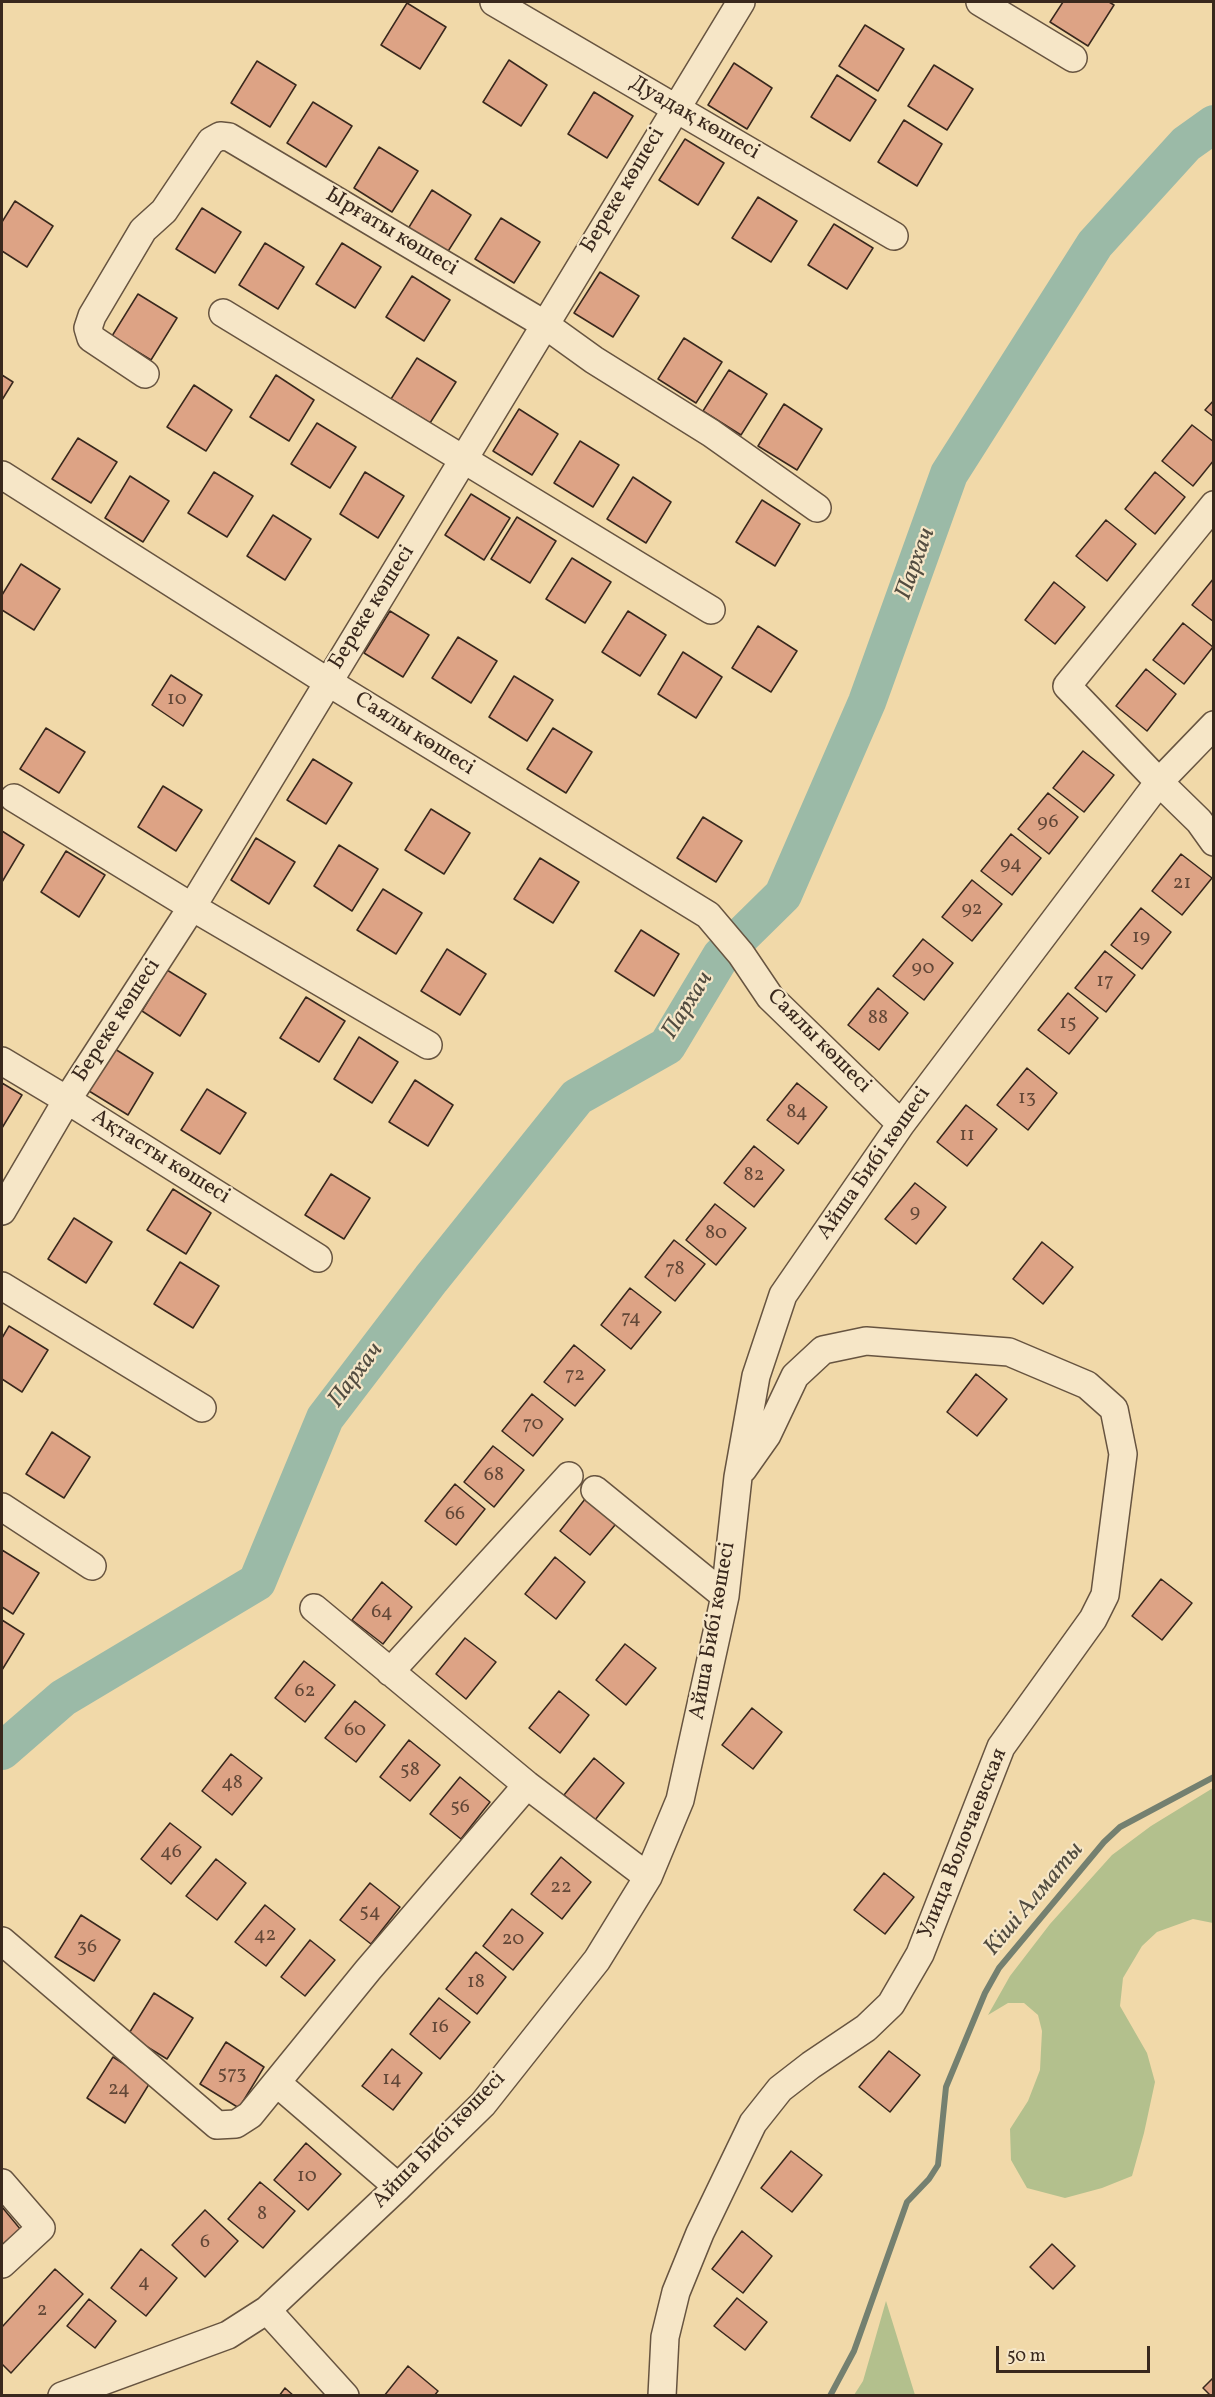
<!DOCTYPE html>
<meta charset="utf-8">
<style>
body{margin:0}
#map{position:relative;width:1215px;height:2397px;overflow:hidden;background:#f1d9a9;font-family:Vollkorn,serif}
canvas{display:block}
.frame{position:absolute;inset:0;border:3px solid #39281d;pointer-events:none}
.scale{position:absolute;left:996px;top:2346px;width:154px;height:27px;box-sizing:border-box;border:3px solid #39281d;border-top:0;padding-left:8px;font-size:18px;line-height:21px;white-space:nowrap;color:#39281d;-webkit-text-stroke:4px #f6e6c7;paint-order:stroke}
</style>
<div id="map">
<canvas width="1215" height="2397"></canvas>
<div class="frame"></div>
<div class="scale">50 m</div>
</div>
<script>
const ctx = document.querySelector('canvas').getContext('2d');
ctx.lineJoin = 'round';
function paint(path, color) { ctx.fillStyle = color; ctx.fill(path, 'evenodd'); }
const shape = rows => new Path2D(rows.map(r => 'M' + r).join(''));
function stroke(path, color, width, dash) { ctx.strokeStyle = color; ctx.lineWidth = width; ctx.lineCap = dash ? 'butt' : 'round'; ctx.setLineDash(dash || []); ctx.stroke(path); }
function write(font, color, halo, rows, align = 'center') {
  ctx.font = font + ' Vollkorn,serif'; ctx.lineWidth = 4.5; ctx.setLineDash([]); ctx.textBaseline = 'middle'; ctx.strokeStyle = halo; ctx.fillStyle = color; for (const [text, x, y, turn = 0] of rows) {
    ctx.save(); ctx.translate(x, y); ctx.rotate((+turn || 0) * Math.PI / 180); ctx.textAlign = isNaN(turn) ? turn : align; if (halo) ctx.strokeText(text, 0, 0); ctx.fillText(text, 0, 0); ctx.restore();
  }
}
paint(shape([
 [1213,1788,1213,1923,1193,1919,1157,1932,1142,1946,1123,1978,1120,2006,1147,2053,1155,2082,1144,2133,1132,2176,1102,2188,1065,2198,1027,2188,1011,2160,1010,2129,1028,2101,1040,2070,1042,2031,1038,2015,1024,2003,1008,2003,988,2015,1010,1976,1050,1924,1112,1855,1151,1826],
 [886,2301,915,2395,854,2395,863,2381]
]), '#b3c08d');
stroke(shape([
 [830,2396,854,2351,907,2202,929,2179,938,2165,946,2087,985,1993,999,1968,1104,1842,1120,1827,1214,1777]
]), '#748070', 6);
stroke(shape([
 [2,1751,63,1698,257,1582,325,1418,431,1279,577,1097,667,1046,721,956,783,895,867,702,949,474,1095,244,1186,144,1214,124]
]), '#9bbaa7', 38);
const building = shape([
 [1063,2,1109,2,1114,5,1088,46,1050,22,1063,2],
 [407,3,446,27,420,69,381,45,407,3],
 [865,25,904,49,878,91,839,66,865,25],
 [509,60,547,85,521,126,483,102,509,60],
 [257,61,296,85,270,127,231,103,257,61],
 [734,63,772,88,747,129,708,105,734,63],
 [934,65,973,89,947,130,908,106,934,65],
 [837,75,876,100,850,141,811,117,837,75],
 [594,92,633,116,607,158,568,134,594,92],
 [313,102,352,126,326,167,287,143,313,102],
 [904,120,942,144,917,186,878,162,904,120],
 [685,139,724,163,698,205,659,180,685,139],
 [379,147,418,171,392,212,354,188,379,147],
 [432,190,471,215,445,256,406,232,432,190],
 [758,197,797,221,771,262,732,238,758,197],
 [15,201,53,226,27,267,2,251,2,222,15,201],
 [202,208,241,232,215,273,176,249,202,208],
 [501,218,540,242,514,283,475,259,501,218],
 [834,224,873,248,847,289,808,265,834,224],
 [265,243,304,267,278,309,239,285,265,243],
 [342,243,381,267,355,308,316,284,342,243],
 [600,272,639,296,613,337,574,313,600,272],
 [412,276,450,300,424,341,386,317,412,276],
 [138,294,177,318,151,360,112,336,138,294],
 [684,338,722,362,696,403,658,379,684,338],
 [417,358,456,382,430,423,391,399,417,358],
 [729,370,767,394,741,435,703,411,729,370],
 [2,375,13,382,2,400,2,375],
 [276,375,314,400,289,441,250,417,276,375],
 [194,385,232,410,206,451,167,427,194,385],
 [1214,400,1214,417,1205,410,1214,400],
 [784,404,822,429,797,470,758,446,784,404],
 [519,409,558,434,532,475,493,451,519,409],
 [317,423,356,447,330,488,291,464,317,423],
 [1192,425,1214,442,1214,460,1193,486,1162,461,1192,425],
 [78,438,117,462,91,503,52,479,78,438],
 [580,441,619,465,593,507,554,483,580,441],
 [214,472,253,496,227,537,188,513,214,472],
 [365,472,404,496,378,538,340,514,365,472],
 [1155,472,1185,497,1155,534,1125,509,1155,472],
 [130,476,169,501,143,542,105,518,130,476],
 [633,477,671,502,646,543,607,519,633,477],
 [471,494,510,518,484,560,445,535,471,494],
 [762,500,800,524,775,566,736,542,762,500],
 [273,515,311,539,285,580,247,556,273,515],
 [517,517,556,541,530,583,491,559,517,517],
 [1106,520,1136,544,1107,581,1076,556,1106,520],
 [572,558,611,582,585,623,546,599,572,558],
 [21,564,60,589,34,630,2,610,2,595,21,564],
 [1214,578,1214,622,1192,605,1214,578],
 [1054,582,1085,607,1055,644,1025,620,1054,582],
 [390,611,429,635,403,677,364,653,390,611],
 [628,611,666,635,640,676,602,652,628,611],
 [1183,623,1213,647,1184,684,1153,660,1183,623],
 [758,626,797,651,771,692,732,668,758,626],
 [458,637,497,661,471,703,432,678,458,637],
 [683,652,722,677,696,718,658,694,683,652],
 [1146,669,1176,694,1147,731,1116,706,1146,669],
 [171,675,202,695,183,726,152,705,171,675],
 [514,676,553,700,527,741,489,717,514,676],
 [46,728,85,752,59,793,20,769,46,728],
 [553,728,592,752,566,793,527,769,553,728],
 [1083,751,1114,775,1084,812,1053,788,1083,751],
 [313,759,352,783,326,824,287,800,313,759],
 [163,786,202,810,176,851,138,827,163,786],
 [1048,793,1078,817,1049,854,1018,829,1048,793],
 [431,809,470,833,444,874,405,850,431,809],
 [703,817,742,841,716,882,677,858,703,817],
 [2,831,24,845,2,882,2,831],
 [1011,834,1041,858,1012,895,981,871,1011,834],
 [256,838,295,862,269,904,231,880,256,838],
 [339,845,378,869,352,911,314,886,339,845],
 [66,851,105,875,79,917,41,892,66,851],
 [1181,854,1212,878,1182,915,1152,891,1181,854],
 [540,858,579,882,553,923,514,899,540,858],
 [972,880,1002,904,972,941,942,917,972,880],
 [383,889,422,913,396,954,357,930,383,889],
 [1141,908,1171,932,1142,969,1111,945,1141,908],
 [641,930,679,954,654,996,615,971,641,930],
 [923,939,953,963,924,1000,893,976,923,939],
 [447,949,486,974,460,1015,421,991,447,949],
 [1105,951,1135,975,1106,1012,1075,988,1105,951],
 [167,970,206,994,180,1036,142,1011,167,970],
 [878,988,908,1013,879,1050,848,1025,878,988],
 [1068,993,1098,1018,1069,1054,1038,1030,1068,993],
 [306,997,345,1021,319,1062,280,1038,306,997],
 [359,1037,398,1062,372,1103,334,1079,359,1037],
 [115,1049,153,1073,128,1115,89,1091,115,1049],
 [1027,1068,1057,1093,1028,1130,997,1105,1027,1068],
 [415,1080,453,1105,428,1146,389,1122,415,1080],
 [2,1083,22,1095,2,1128,2,1083],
 [797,1083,827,1107,798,1144,767,1120,797,1083],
 [207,1089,246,1113,220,1154,181,1130,207,1089],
 [966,1105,997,1129,967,1166,937,1142,966,1105],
 [754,1146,784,1170,754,1207,724,1183,754,1146],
 [331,1174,370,1198,344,1239,305,1215,331,1174],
 [915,1183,946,1207,916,1244,885,1219,915,1183],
 [173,1189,211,1213,186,1254,147,1230,173,1189],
 [715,1204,746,1228,716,1265,686,1240,715,1204],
 [74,1218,112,1242,86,1283,48,1259,74,1218],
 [674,1240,705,1264,675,1301,645,1277,674,1240],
 [1042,1242,1073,1267,1043,1304,1013,1279,1042,1242],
 [180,1262,219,1286,193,1328,154,1304,180,1262],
 [630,1288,661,1312,631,1349,601,1325,630,1288],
 [9,1326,48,1350,22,1392,2,1379,2,1338,9,1326],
 [574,1345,605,1370,575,1406,544,1382,574,1345],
 [976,1374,1007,1399,977,1436,947,1412,976,1374],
 [532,1394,563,1419,533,1456,502,1431,532,1394],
 [52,1432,90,1457,64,1498,26,1474,52,1432],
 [493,1446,524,1470,494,1507,464,1482,493,1446],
 [455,1484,485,1509,456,1545,425,1521,455,1484],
 [589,1494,620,1519,590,1555,560,1531,589,1494],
 [2,1550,39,1573,13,1614,2,1607,2,1550],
 [555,1557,585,1582,556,1619,525,1594,555,1557],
 [1161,1579,1192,1603,1162,1640,1132,1616,1161,1579],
 [382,1582,412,1607,383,1644,352,1620,382,1582],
 [2,1620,24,1634,2,1670,2,1620],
 [465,1638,496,1662,466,1699,436,1674,465,1638],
 [625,1644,656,1668,626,1705,596,1680,625,1644],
 [304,1661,335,1685,305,1722,275,1698,304,1661],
 [559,1691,589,1715,560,1753,529,1728,559,1691],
 [355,1701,385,1725,356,1762,325,1738,355,1701],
 [752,1708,782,1732,753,1769,722,1745,752,1708],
 [409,1740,440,1765,410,1801,380,1777,409,1740],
 [231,1754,262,1778,232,1815,202,1791,231,1754],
 [594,1758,624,1783,595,1820,564,1795,594,1758],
 [460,1777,490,1802,461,1839,430,1814,460,1777],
 [170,1823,201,1847,171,1884,141,1859,170,1823],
 [561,1857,591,1882,562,1919,531,1894,561,1857],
 [216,1859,246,1883,217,1920,186,1896,216,1859],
 [884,1873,914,1897,885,1934,854,1910,884,1873],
 [370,1883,400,1907,371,1944,340,1920,370,1883],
 [265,1905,295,1929,266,1966,235,1942,265,1905],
 [512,1909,543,1933,513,1970,483,1946,512,1909],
 [81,1915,120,1940,94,1981,55,1957,81,1915],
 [310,1940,335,1960,305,1996,281,1977,310,1940],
 [476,1952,506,1977,477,2014,446,1989,476,1952],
 [154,1993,193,2018,167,2059,128,2035,154,1993],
 [439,1998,470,2022,440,2059,410,2034,439,1998],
 [226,2042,264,2067,239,2108,200,2084,226,2042],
 [392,2049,422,2073,393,2110,362,2086,392,2049],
 [889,2051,920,2075,890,2112,859,2087,889,2051],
 [113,2057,151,2081,125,2123,87,2098,113,2057],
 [306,2143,341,2174,308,2210,274,2180,306,2143],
 [791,2151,822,2175,792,2212,761,2188,791,2151],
 [260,2182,295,2211,263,2248,228,2219,260,2182],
 [2,2207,21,2230,2,2246,2,2207],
 [205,2210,238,2241,205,2277,172,2245,205,2210],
 [742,2231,772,2256,743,2293,712,2269,742,2231],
 [1052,2244,1075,2266,1053,2289,1030,2267,1052,2244],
 [141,2249,177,2278,146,2316,111,2288,141,2249],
 [55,2269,83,2294,11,2373,2,2364,2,2327,55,2269],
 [737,2298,767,2322,745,2350,714,2326,737,2298],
 [89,2299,116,2321,95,2348,67,2326,89,2299],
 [408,2366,438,2391,434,2396,384,2396,408,2366],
 [1214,2377,1214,2396,1211,2396,1203,2388,1214,2377],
 [285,2388,294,2396,279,2396,285,2388]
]);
paint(building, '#dda385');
stroke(building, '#39281d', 1.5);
const minor = shape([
 [494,2,894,236],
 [980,2,1073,58],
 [223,313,711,610],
 [145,374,91,338,88,328,92,316,143,230,164,211,211,141,220,136,229,137,544,324,594,360,711,433,817,508],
 [2,475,328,682,708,915,741,954,770,997,901,1124],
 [1214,505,1067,686,1159,782,1199,821,1214,842],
 [14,798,192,907,428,1045],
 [2,1061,67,1100,318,1258],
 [2,1211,67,1100,192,907,741,2],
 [2,1286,202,1408],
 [595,1490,725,1596],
 [2,1507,92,1566],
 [314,1608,527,1785,648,1877],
 [390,1672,569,1476],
 [2,1941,217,2125,236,2124,250,2115,368,1970,527,1785],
 [277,2083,398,2187],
 [2,2183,41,2228,2,2264],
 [267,2310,345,2396],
 [62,2396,228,2335,267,2310,398,2187,483,2104,597,1960,648,1877,680,1800,725,1596,738,1477,756,1376,783,1295,901,1124,1159,782,1214,725],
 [662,2396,665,2337,676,2292,700,2233,753,2123,780,2089,811,2065,866,2028,891,2004,920,1954,1001,1747,1093,1619,1105,1595,1123,1454,1114,1409,1087,1385,1009,1352,866,1341,823,1350,795,1376,767,1435,743,1469]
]);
stroke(minor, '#675440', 30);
stroke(minor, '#f6e6c7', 27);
write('20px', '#624737', null, [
 ["10",177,700],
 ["96",1048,823],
 ["94",1011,865],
 ["21",1182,884],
 ["92",972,910],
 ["19",1141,938],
 ["90",923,969],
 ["17",1105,982],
 ["88",878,1019],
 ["15",1068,1024],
 ["13",1027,1099],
 ["84",797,1113],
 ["11",967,1136],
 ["82",754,1176],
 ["9",915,1213],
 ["80",716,1234],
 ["78",675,1270],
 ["74",631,1319],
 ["72",575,1376],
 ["70",533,1425],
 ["68",494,1476],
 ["66",455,1515],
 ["64",382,1613],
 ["62",305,1692],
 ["60",355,1731],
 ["58",410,1771],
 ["48",232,1784],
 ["56",460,1808],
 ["46",171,1853],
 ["22",561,1888],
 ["54",370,1913],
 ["42",265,1936],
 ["20",513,1940],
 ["36",87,1948],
 ["18",476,1983],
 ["16",440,2028],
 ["573",232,2075],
 ["14",392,2080],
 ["24",119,2090],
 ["10",307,2177],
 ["8",262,2215],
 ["6",205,2243],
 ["4",144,2283],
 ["2",42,2311]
]);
write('22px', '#39281d', '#f6e6c7', [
 ["Дуадақ көшесі",694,119,30],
 ["Береке көшесі",624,191,-59],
 ["Ырғаты көшесі",391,233,31],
 ["Береке көшесі",373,608,-58],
 ["Саялы көшесі",414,735,32],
 ["Береке көшесі",118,1021,-57],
 ["Саялы көшесі",818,1042,45],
 ["Ақтасты көшесі",160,1158,32],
 ["Айша Бибі көшесі",875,1164,-55],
 ["Айша Бибі көшесі",714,1631,-80],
 ["Улица Волочаевская",964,1844,-68],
 ["Айша Бибі көшесі",440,2141,-46]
]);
write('italic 24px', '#524c40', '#f6e6c7', [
 ["Пархач",917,564,-70],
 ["Пархач",689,1006,-58],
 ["Пархач",357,1376,-53],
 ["Кіші Алматы",1035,1900,-50]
]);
</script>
